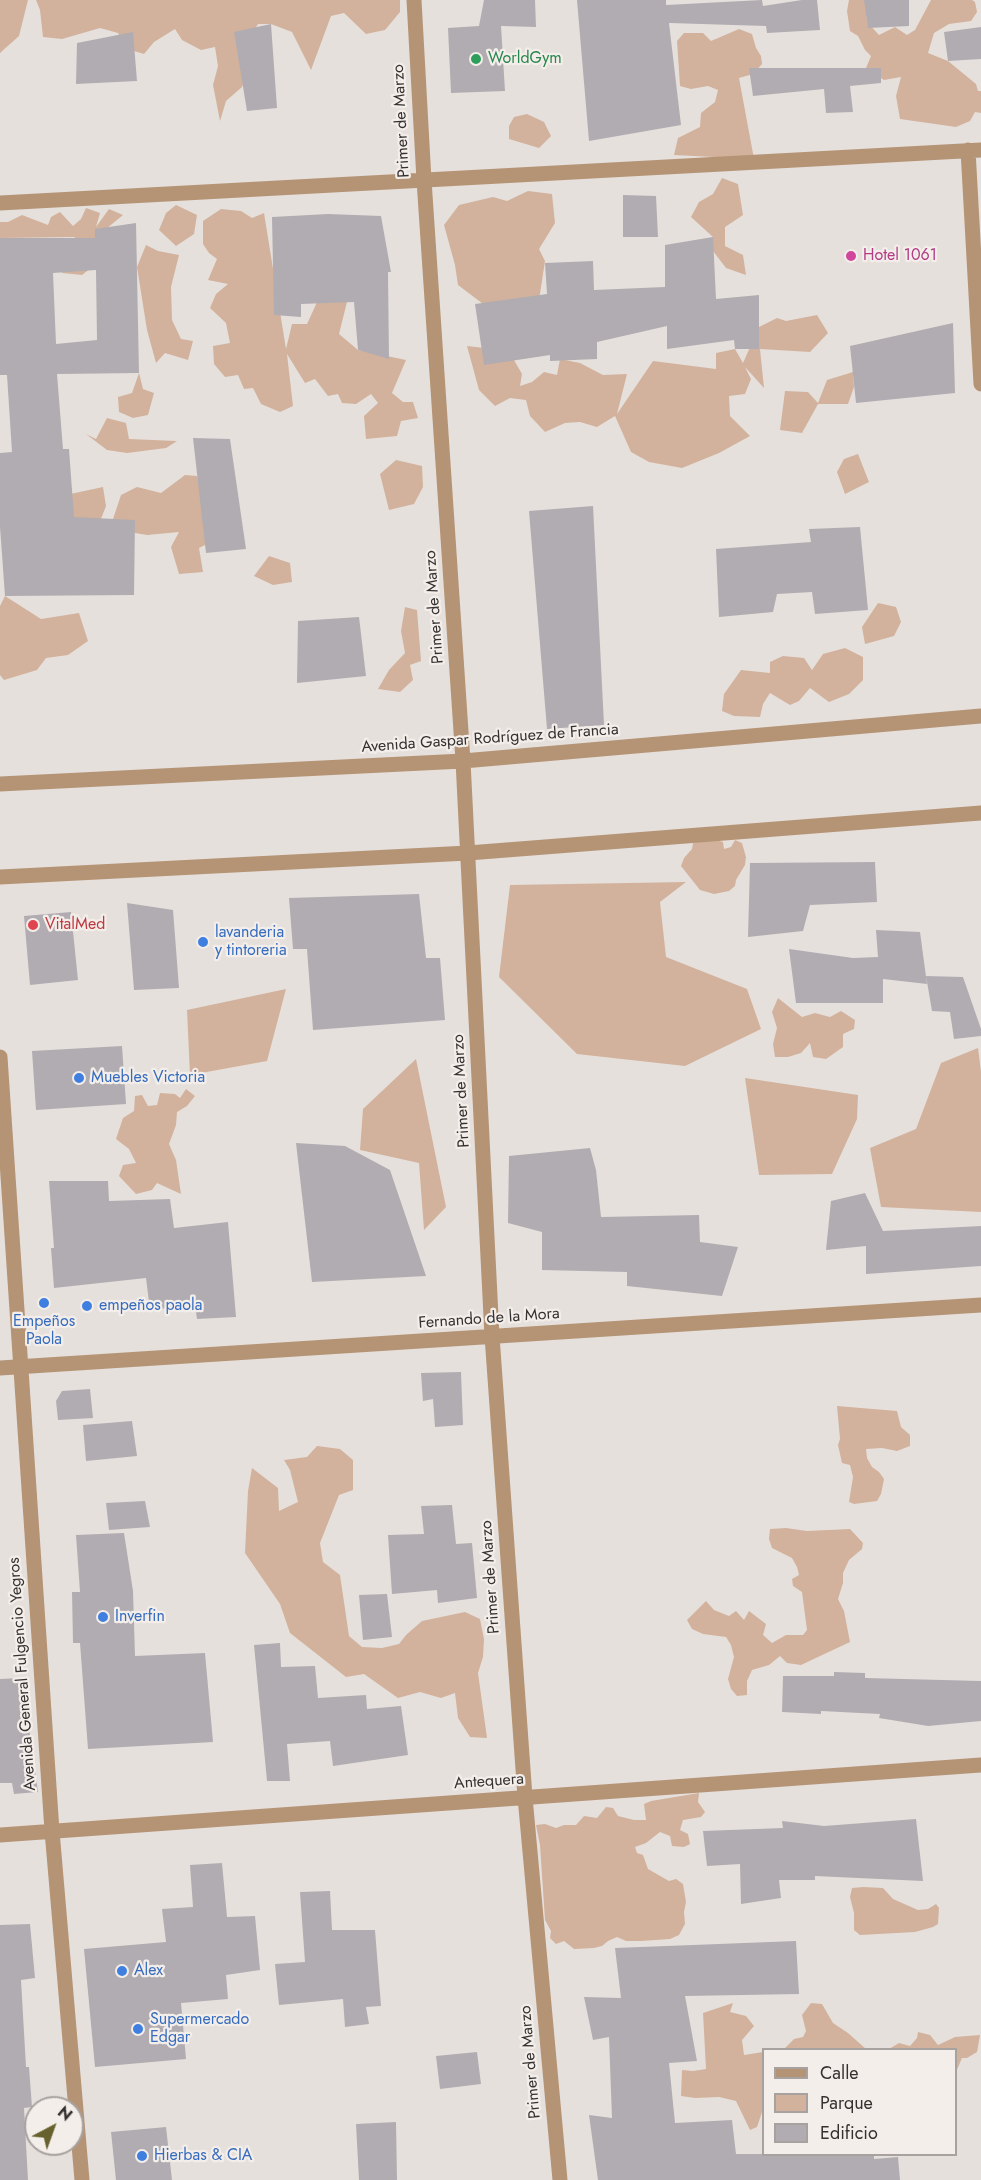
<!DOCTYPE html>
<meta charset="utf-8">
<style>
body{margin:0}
#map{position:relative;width:981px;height:2180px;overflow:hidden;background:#e6e0dc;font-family:Jost,sans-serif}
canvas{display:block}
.legend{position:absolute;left:762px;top:2048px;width:195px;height:108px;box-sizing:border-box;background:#f4eeea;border:2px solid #a7a2a0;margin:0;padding:8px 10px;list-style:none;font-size:18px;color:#343130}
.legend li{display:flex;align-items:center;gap:12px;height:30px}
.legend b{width:30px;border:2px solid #a7a2a0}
.north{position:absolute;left:24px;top:2096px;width:60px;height:60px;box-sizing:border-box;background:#f4eeea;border:2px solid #a7a2a0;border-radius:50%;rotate:41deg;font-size:16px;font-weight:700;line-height:24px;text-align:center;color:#343130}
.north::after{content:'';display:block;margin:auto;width:21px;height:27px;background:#67612e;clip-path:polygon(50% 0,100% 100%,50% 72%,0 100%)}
</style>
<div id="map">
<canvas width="981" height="2180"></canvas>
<ul class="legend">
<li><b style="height:8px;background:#b59476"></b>Calle</li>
<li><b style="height:16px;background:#d2b29c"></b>Parque</li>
<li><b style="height:16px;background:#b1acb1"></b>Edificio</li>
</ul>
<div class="north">N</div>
</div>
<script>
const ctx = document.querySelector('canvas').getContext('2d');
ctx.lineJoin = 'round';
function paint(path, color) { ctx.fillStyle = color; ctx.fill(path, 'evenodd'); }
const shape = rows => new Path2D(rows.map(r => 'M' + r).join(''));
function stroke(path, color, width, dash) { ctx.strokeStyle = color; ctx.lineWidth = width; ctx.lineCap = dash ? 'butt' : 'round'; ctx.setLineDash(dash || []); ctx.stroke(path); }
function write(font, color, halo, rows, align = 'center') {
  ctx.font = font + ' Jost,sans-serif'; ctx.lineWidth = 4.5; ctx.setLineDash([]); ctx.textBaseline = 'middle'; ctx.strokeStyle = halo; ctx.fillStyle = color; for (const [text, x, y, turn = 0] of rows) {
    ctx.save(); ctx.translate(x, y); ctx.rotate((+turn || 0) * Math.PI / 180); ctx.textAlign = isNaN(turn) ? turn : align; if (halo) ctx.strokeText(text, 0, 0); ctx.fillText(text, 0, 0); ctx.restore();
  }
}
paint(shape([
 [0,0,28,0,19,36,0,53],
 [36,0,400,0,400,12,385,30,366,34,344,13,331,16,311,70,292,32,271,24,258,24,243,49,248,70,242,87,226,101,220,121,213,85,218,66,215,47,201,50,182,40,175,29,154,42,144,54,127,49,118,33,100,28,62,39,43,37,40,10],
 [849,0,866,0,867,22,879,35,895,27,907,35,915,30,931,0,972,0,975,2,977,12,971,21,949,24,934,33,928,53,948,61,976,84,978,91,981,91,981,113,975,112,970,121,956,127,900,119,896,96,901,77,884,80,866,68,871,56,865,50,858,36,850,31,847,11],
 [739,29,752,34,756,48,761,56,762,64,753,74,739,78,754,159,674,155,678,138,700,127,701,113,715,102,718,90,708,86,691,89,680,86,677,41,684,33,703,33,711,41],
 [527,114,544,122,551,136,539,148,509,139,509,126,514,117],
 [722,178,738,184,743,215,725,227,725,246,743,255,746,275,726,268,713,251,713,237,691,217,699,202,713,194],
 [528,191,552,194,555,223,539,249,545,261,538,307,499,316,458,285,455,265,444,225,459,205,493,197,507,201],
 [176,205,197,215,194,234,176,246,159,230,166,213],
 [86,208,100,213,96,227,109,209,123,215,95,238,96,264,82,275,62,273,75,237,0,238,0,222,8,222,22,215,48,225,51,217,60,212,73,226,81,219],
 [221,209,241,211,252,218,264,213,286,349,292,324,307,324,318,300,347,302,339,334,358,350,406,360,392,393,403,402,413,402,418,418,401,421,397,436,366,439,364,416,378,403,371,394,356,404,342,403,338,394,328,396,315,379,305,383,287,354,293,406,280,412,261,404,253,388,244,389,238,375,225,377,214,364,213,346,230,343,226,323,210,308,216,294,228,284,208,280,217,259,209,253,203,244,203,221],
 [146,245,158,251,179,255,171,287,172,320,181,339,193,341,188,360,165,353,156,363,147,330,137,267],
 [817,315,828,333,810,352,760,349,764,388,745,367,751,379,745,394,729,396,730,416,750,436,719,453,682,468,649,462,631,452,615,416,597,427,580,422,565,423,545,432,530,416,526,400,510,398,495,406,479,390,467,346,493,349,514,360,522,374,520,386,532,382,544,372,557,375,560,359,580,363,603,375,627,374,617,414,653,361,716,369,716,353,735,349,743,363,759,327,777,318,786,321],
 [853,372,854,387,848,404,818,404,802,433,780,430,785,391,808,392,818,403,827,380],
 [139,373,143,389,154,393,148,415,133,418,119,412,118,397,132,393],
 [107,418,126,423,129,439,177,441,166,448,127,453,107,450,86,434,96,439],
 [858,454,869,482,845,494,837,472,844,459],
 [396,460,422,466,423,487,414,504,389,510,380,474],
 [185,475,197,476,219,538,199,548,203,572,179,574,171,547,179,532,147,535,135,533,113,519,121,495,137,487,161,493],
 [103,487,106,506,96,532,47,499],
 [269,556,290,563,292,582,273,585,254,576],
 [5,596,41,619,79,613,88,641,68,655,46,658,37,670,4,680,0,675,0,606],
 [878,603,896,607,901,622,894,636,865,644,862,627],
 [405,607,417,610,421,661,410,665,413,680,400,692,378,689,389,670,405,653,401,631],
 [845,648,863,657,863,680,849,694,829,702,810,688,799,701,790,705,770,693,763,704,760,717,734,716,722,711,724,694,741,670,770,673,770,662,783,656,804,658,812,670,823,654],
 [714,839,723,842,724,849,731,847,735,840,742,843,746,857,745,865,736,880,735,886,729,891,714,894,700,890,681,866,684,858,692,849,693,843],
 [686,882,660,902,666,957,747,989,761,1029,685,1066,577,1054,499,977,510,885],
 [286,989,267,1061,190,1075,187,1010],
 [778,998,802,1017,815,1013,830,1017,841,1011,855,1020,854,1029,843,1034,843,1047,826,1059,813,1057,810,1043,801,1053,788,1057,775,1057,773,1044,777,1028,772,1012],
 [978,1048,981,1072,981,1212,881,1207,870,1148,916,1129,941,1063],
 [416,1059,446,1207,424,1230,419,1163,360,1150,363,1109],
 [745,1078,858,1095,857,1119,832,1174,759,1175],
 [186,1089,195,1096,187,1106,177,1112,176,1125,169,1144,176,1160,181,1194,157,1183,152,1190,136,1194,119,1176,123,1165,136,1163,129,1149,116,1139,123,1118,134,1111,135,1096,142,1095,148,1106,157,1105,160,1093,175,1094,180,1098],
 [837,1406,897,1411,901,1427,910,1435,910,1446,897,1451,882,1448,866,1449,867,1458,872,1467,879,1472,884,1479,881,1494,877,1501,854,1504,849,1502,853,1477,850,1465,842,1463,838,1445,840,1439],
 [317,1446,340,1449,353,1460,353,1490,339,1495,320,1543,323,1562,340,1575,349,1636,362,1647,382,1648,399,1644,406,1635,422,1621,465,1612,480,1619,484,1639,483,1657,478,1673,487,1738,470,1737,458,1718,455,1693,441,1698,420,1692,398,1698,364,1674,346,1677,290,1633,280,1604,245,1553,248,1491,252,1468,278,1488,279,1511,298,1502,290,1470,284,1460,307,1457],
 [786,1528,807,1531,850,1529,863,1543,862,1549,849,1560,843,1573,843,1583,838,1599,844,1611,850,1642,801,1665,787,1663,780,1656,769,1665,752,1670,747,1681,747,1695,737,1696,731,1689,728,1679,734,1657,731,1645,726,1637,703,1634,692,1629,687,1620,706,1601,714,1610,729,1616,736,1611,744,1620,749,1611,766,1624,763,1635,772,1643,786,1635,803,1635,807,1630,802,1592,793,1586,792,1579,799,1575,797,1567,792,1558,772,1548,769,1539,770,1529],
 [699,1793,698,1802,705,1812,701,1817,683,1820,680,1830,688,1834,690,1844,684,1847,672,1846,670,1836,660,1832,646,1843,635,1847,637,1853,643,1855,648,1869,669,1881,676,1879,683,1884,686,1902,684,1912,685,1924,679,1935,670,1939,641,1941,626,1941,617,1937,608,1941,602,1946,594,1948,574,1949,564,1941,556,1944,550,1938,551,1931,545,1920,540,1845,536,1825,545,1824,556,1828,564,1825,576,1825,584,1816,597,1818,606,1807,613,1808,618,1816,634,1820,646,1820,644,1804,651,1801],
 [863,1887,883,1888,893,1899,918,1910,928,1909,936,1904,939,1908,938,1924,933,1927,915,1932,860,1935,854,1930,854,1913,850,1897,852,1888],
 [733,2003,730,2012,746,2016,754,2026,742,2040,744,2055,763,2052,763,2109,757,2127,750,2130,736,2101,719,2097,695,2098,681,2096,682,2070,693,2071,706,2069,703,2013],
 [811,2003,822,2004,833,2023,848,2033,866,2049,778,2049,784,2049,794,2039,803,2037,806,2031,802,2015],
 [918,2032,930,2035,938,2045,955,2037,980,2035,977,2052,967,2058,962,2058,956,2072,956,2094,956,2050,889,2049,899,2043,910,2046,917,2038]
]), '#d2b29c');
paint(shape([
 [484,0,535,0,536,27,501,26,505,91,451,93,448,28,479,26],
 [577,0,666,0,666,5,762,0,763,6,802,0,817,0,820,30,767,33,766,26,669,23,681,125,589,141],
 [864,0,909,0,909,26,868,28],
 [271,24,277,108,247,111,234,32],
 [981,27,981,59,948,61,944,32],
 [133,32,137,81,76,84,77,43],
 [749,68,881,68,881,83,850,86,853,112,826,113,824,89,753,96],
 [623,195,656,196,658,237,623,237],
 [328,214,381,216,391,272,388,272,389,359,358,350,354,302,301,304,301,317,274,315,272,217],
 [136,223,139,373,57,374,63,449,69,449,74,517,135,520,134,595,5,596,0,527,0,453,12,452,7,375,0,375,0,238,95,238,95,229],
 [96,270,97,340,56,344,53,273],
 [713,237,716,299,759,295,759,349,735,349,734,340,667,349,667,326,597,342,597,359,550,361,550,355,484,365,475,304,547,294,545,263,593,261,594,290,665,287,665,245],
 [953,323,955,393,856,403,850,346],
 [193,438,230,439,246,549,206,553],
 [593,506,604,725,547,729,529,511],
 [860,527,868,610,815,614,812,592,777,594,773,612,719,617,716,549,811,542,809,529],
 [359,617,366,676,297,683,298,621],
 [875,862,877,902,810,905,803,931,748,937,750,863],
 [419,894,426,958,440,958,445,1020,313,1030,307,949,293,949,289,898],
 [127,903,173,910,179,988,134,990],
 [71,912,78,980,30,985,24,916],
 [876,930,920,932,927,984,883,979,883,1003,796,1003,789,949,853,958,878,957],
 [926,976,963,977,981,1029,981,1036,954,1039,950,1012,932,1011],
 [122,1046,126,1104,36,1110,32,1051],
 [296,1143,345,1146,390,1170,426,1276,312,1282],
 [590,1148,596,1170,601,1217,699,1215,700,1242,738,1247,722,1296,627,1286,627,1272,542,1270,542,1232,508,1223,509,1156],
 [49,1181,108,1181,109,1201,170,1199,174,1228,228,1222,236,1317,197,1319,195,1305,150,1310,146,1278,54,1288,51,1248,54,1248],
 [865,1193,883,1231,981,1226,981,1266,866,1274,866,1246,826,1250,831,1201],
 [461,1372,463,1425,435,1427,433,1399,423,1401,421,1373],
 [90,1389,93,1418,58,1420,56,1401,62,1391],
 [132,1421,137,1456,86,1461,83,1425],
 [145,1501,150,1527,109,1530,106,1503],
 [452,1505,456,1544,472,1543,477,1598,438,1603,437,1590,392,1594,388,1535,424,1534,421,1506],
 [124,1533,133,1591,135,1656,205,1653,213,1742,88,1749,80,1643,73,1643,72,1592,80,1592,76,1535],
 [387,1594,392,1637,363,1640,359,1595],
 [280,1643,281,1667,315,1666,318,1698,366,1695,367,1709,401,1706,408,1755,333,1766,330,1741,287,1744,290,1781,267,1781,254,1645],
 [834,1672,865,1673,865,1678,981,1681,981,1721,928,1726,879,1718,880,1714,821,1711,821,1714,782,1712,783,1676,834,1676],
 [22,1678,38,1792,14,1794,12,1783,0,1783,0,1679],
 [916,1819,923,1881,815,1876,815,1880,779,1880,781,1898,741,1904,740,1864,707,1866,703,1831,783,1828,782,1821,824,1826],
 [222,1863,227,1917,255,1916,260,1970,226,1975,228,1999,181,2003,186,2059,95,2067,84,1949,166,1942,162,1909,193,1907,190,1865],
 [330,1891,332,1930,375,1930,381,2006,366,2007,369,2024,345,2027,343,1999,279,2005,275,1964,305,1962,300,1892],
 [30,1924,35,1978,21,1980,26,2067,29,2067,32,2107,24,2108,28,2180,0,2180,0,1925],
 [796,1941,799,1994,685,1996,697,2061,669,2063,675,2123,732,2120,736,2154,874,2154,874,2159,898,2157,900,2180,598,2180,589,2115,612,2118,609,2037,593,2040,584,1997,621,1998,615,1948],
 [477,2052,481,2084,440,2089,436,2056],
 [396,2122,397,2180,359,2180,356,2124],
 [166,2127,172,2180,116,2180,111,2132]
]), '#b1acb1');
stroke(shape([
 [414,0,424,180,463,761,492,1336,525,1797,560,2180],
 [968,150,981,384],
 [0,203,981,150],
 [0,784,463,761,981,716],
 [0,877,468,853,981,813],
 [0,1057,52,1831,82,2180],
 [0,1368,981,1305],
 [0,1835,981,1765]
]), '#b59476', 15);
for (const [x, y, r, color] of [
 [476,59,6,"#2e9e5b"],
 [851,256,6,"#d1479c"],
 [33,925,6,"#e0444e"],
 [203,942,6,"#3f7fe0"],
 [79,1078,6,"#3f7fe0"],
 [44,1303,6,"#3f7fe0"],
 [87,1306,6,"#3f7fe0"],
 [103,1617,6,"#3f7fe0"],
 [122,1971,6,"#3f7fe0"],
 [138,2029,6,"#3f7fe0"],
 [142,2156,6,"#3f7fe0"]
]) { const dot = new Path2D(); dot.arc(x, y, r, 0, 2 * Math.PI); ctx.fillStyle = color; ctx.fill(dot); stroke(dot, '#f4eeea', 2); }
write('16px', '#27864d', '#f4eeea', [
 ["WorldGym",488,59]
], 'left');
write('16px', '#343130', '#f4eeea', [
 ["Primer de Marzo",402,121,-93],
 ["Primer de Marzo",435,607,-94],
 ["Avenida Gaspar Rodríguez de Francia",490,739,-4],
 ["Primer de Marzo",462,1091,-93],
 ["Fernando de la Mora",489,1319,-4],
 ["Primer de Marzo",491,1577,-94],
 ["Avenida General Fulgencio Yegros",23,1674,-94],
 ["Antequera",489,1782,-4],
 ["Primer de Marzo",531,2062,-95]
]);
write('16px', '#b23c85', '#f4eeea', [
 ["Hotel 1061",863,256]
], 'left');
write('16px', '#be3a42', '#f4eeea', [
 ["VitalMed",45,925]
], 'left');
write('16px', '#366cbe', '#f4eeea', [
 ["lavanderia",215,933],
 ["y tintoreria",215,951],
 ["Muebles Victoria",91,1078],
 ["empeños paola",99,1306],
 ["Empeños",44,1322,"center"],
 ["Paola",44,1340,"center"],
 ["Inverfin",115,1617],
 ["Alex",134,1971],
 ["Supermercado",150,2020],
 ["Edgar",150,2038],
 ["Hierbas & CIA",154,2156]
], 'left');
</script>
